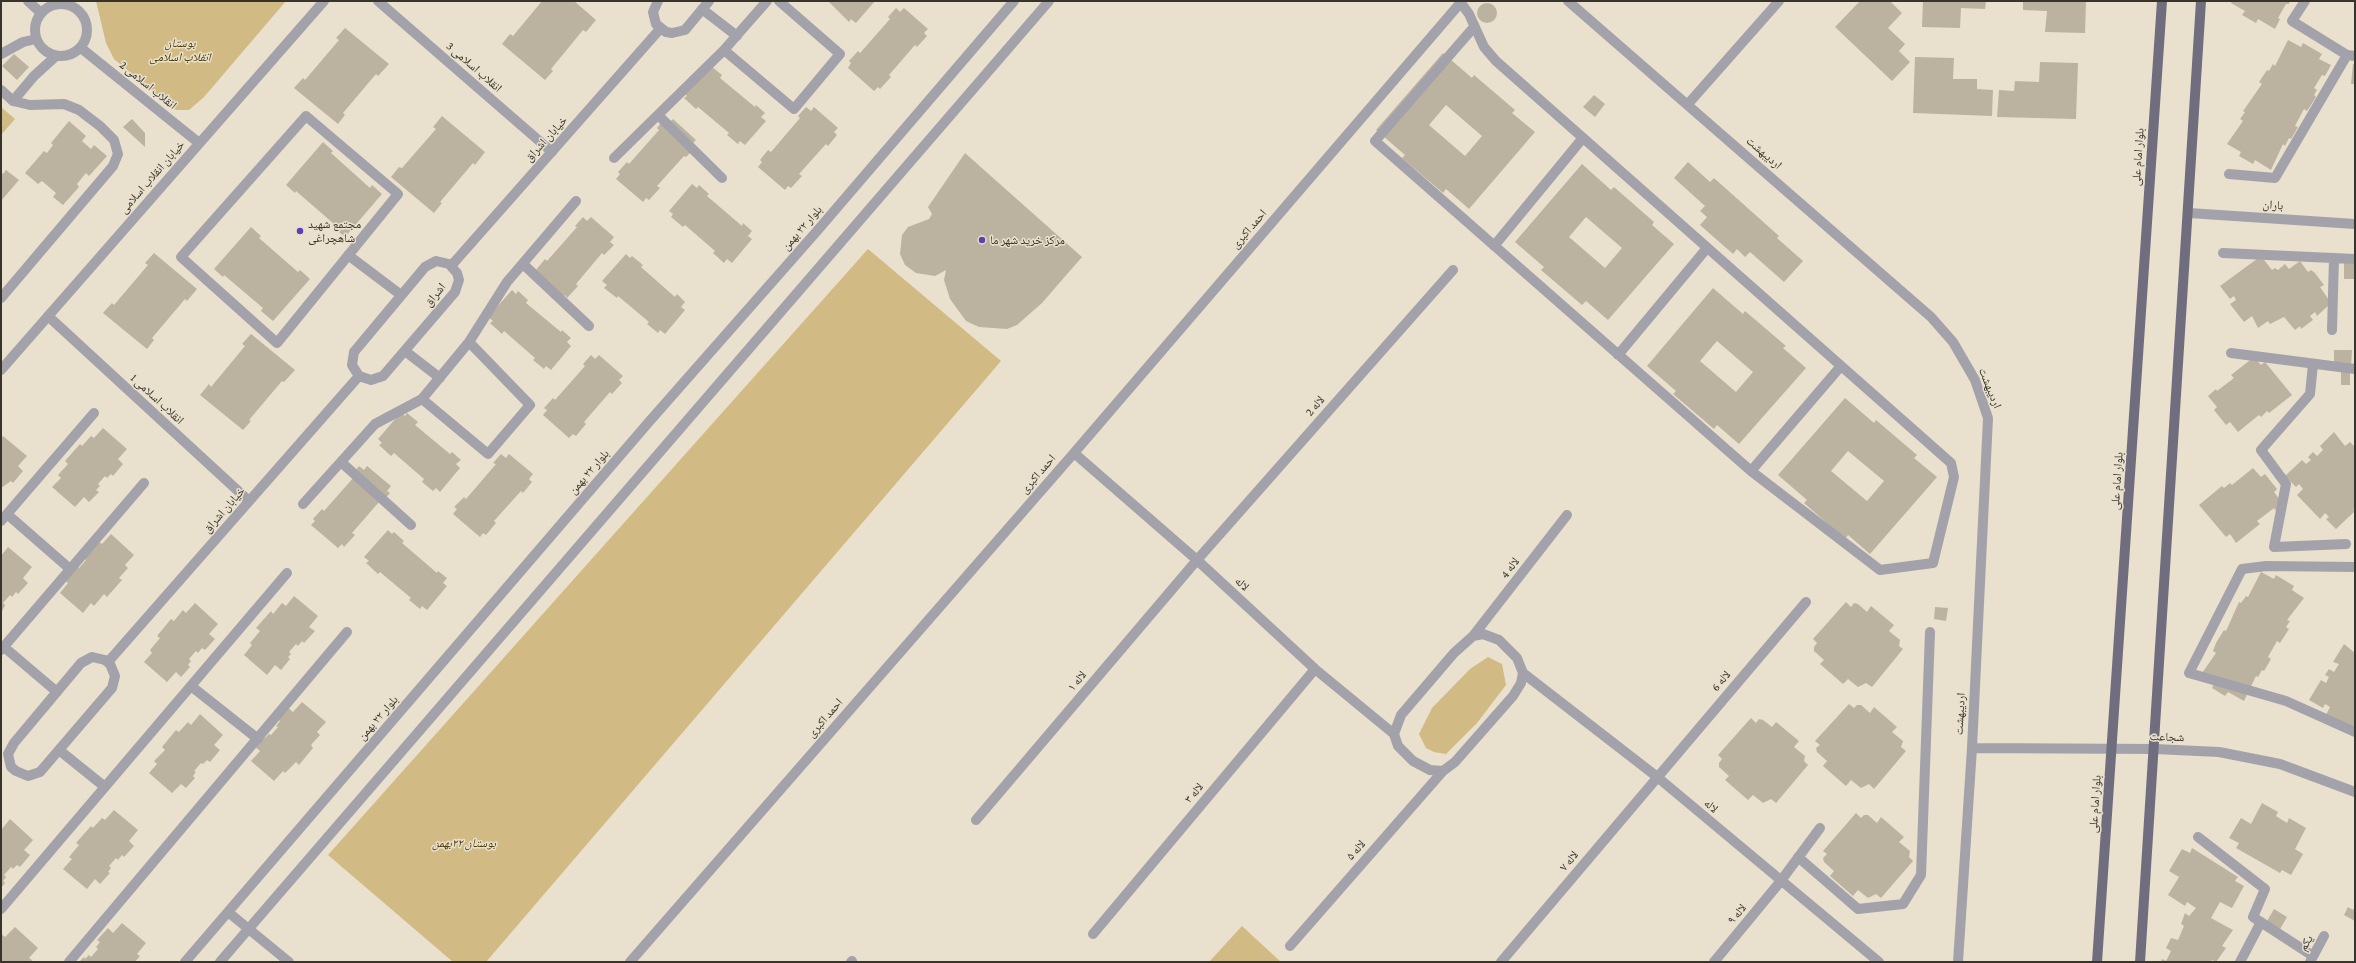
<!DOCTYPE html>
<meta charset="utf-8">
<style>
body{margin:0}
#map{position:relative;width:2356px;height:963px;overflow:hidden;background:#e9e1cd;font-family:"Crimson Pro",serif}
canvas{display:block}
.frame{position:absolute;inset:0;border:2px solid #37342c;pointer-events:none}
</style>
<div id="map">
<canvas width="2356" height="963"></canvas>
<div class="frame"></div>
</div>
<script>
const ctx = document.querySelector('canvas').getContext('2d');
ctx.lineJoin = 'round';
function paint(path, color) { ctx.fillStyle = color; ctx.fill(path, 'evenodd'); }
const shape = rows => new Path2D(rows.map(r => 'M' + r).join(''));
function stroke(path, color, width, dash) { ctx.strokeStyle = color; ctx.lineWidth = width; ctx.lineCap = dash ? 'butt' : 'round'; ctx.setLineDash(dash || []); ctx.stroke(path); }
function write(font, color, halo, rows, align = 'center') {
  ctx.font = font + ' "Crimson Pro","Noto Naskh Arabic",serif'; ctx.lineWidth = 3; ctx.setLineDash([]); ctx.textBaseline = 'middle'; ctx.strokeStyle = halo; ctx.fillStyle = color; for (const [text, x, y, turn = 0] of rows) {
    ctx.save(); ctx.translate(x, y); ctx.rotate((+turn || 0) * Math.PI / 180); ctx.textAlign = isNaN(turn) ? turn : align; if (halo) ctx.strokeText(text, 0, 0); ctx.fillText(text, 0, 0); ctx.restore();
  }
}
paint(shape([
 [96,1,286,1,204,97,189,110,176,110,114,59,106,43],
 [1,107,15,119,1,135],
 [868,249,1001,361,486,962,453,962,328,855],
 [1488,657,1502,664,1506,685,1477,723,1446,754,1434,752,1426,748,1419,734,1432,708,1470,669],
 [1242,926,1281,962,1209,962]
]), '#d1ba83');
paint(shape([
 [542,1,574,1,596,20,586,32,583,30,551,69,553,71,545,80,502,44,510,34,513,36],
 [828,1,875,1,856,23,851,19,849,22],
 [1860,1,1890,1,1902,13,1888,28,1905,44,1899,51,1910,62,1892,81,1835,27],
 [1923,1,1986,1,1985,9,1961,8,1960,28,1922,27],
 [2023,1,2086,1,2085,33,2045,32,2047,11,2023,10],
 [2232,1,2290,1,2289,4,2286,4,2278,18,2280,19,2275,29,2258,19,2256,23,2242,15,2245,11,2231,3],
 '1477 13a10 10 0 1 1 20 0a10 10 0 1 1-20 0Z',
 [896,8,900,12,904,8,928,29,924,33,927,36,917,47,915,45,889,75,891,77,880,89,878,87,874,91,848,68,851,63,849,61,858,51,860,53,890,19,888,17],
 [345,28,389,64,378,76,376,74,343,113,345,115,338,124,294,88,303,78,305,80,339,40,336,38],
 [2288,40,2301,47,2303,43,2322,54,2319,59,2331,65,2325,76,2322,75,2314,88,2317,90,2314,95,2316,97,2307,111,2304,109,2295,126,2298,127,2291,139,2289,138,2285,146,2283,144,2271,170,2255,160,2253,164,2239,156,2241,152,2227,144,2243,121,2240,119,2245,112,2243,111,2262,84,2259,82,2267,70,2269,71,2273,64,2275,66],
 [1443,53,1472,78,1474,75,1515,110,1512,113,1535,132,1469,209,1446,189,1443,193,1402,158,1405,155,1376,130],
 [1446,105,1482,136,1465,156,1429,125],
 [14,54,29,67,17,80,2,66],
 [1915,57,1954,58,1953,79,1977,79,1977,89,1993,90,1992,116,1913,113],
 [2040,62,2078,63,2076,119,1997,117,1999,90,2014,91,2015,81,2039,82],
 [2353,64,2355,64,2355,84,2351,84],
 [712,67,722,75,720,78,755,107,756,105,765,113,761,117,766,121,745,145,740,141,738,144,727,135,729,133,698,107,696,109,684,98,687,96,683,92],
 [1594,95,1605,104,1595,117,1583,107],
 [806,107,811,111,814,107,838,128,834,132,837,135,828,146,826,144,799,174,802,176,791,188,788,186,785,190,758,167,762,162,760,160,768,150,771,152,800,118,798,116],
 [442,116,485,152,475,165,473,163,440,202,442,203,434,213,391,177,399,167,402,168,436,129,433,127],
 [132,119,145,133,145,147,123,127],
 [664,119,669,123,673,119,696,140,692,144,696,147,686,157,684,156,657,186,660,188,649,200,646,198,643,202,616,179,620,174,618,172,627,162,629,164,659,130,657,128],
 [69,121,86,136,82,141,91,149,94,145,107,156,89,176,86,173,77,184,79,187,63,205,53,197,56,193,42,181,38,184,25,173,44,151,47,153,53,145,51,143],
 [323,142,333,151,331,153,370,188,372,185,382,194,345,237,332,226,334,224,296,191,295,193,286,185],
 [965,153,1082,257,1042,303,1017,325,1007,329,979,327,966,321,950,299,944,280,946,270,935,276,916,273,905,265,900,254,902,235,908,227,929,219,932,214,928,207],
 [1688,162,1710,182,1714,178,1779,236,1777,238,1803,261,1784,282,1750,252,1745,257,1737,249,1733,254,1700,225,1707,217,1700,211,1705,206,1674,178],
 [1582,164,1611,190,1614,187,1654,222,1652,225,1674,244,1608,320,1586,301,1582,305,1541,270,1544,267,1515,242],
 [1586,217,1622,248,1605,268,1569,237],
 [6,170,19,180,1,201,1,172,3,174],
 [692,184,697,188,699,185,709,194,707,196,742,226,743,223,752,231,748,236,752,239,732,263,727,259,724,263,713,253,715,251,685,225,683,227,671,217,673,214,669,211],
 [583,217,587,221,591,217,614,237,610,242,614,245,604,255,602,253,576,284,578,286,567,298,565,295,561,299,536,270,545,259,547,261,577,227,575,226],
 [251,227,261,236,259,238,298,272,300,270,310,279,273,321,261,311,263,308,224,275,223,277,214,269],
 [154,253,197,289,187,301,185,299,152,338,154,340,147,349,103,313,112,303,114,305,148,265,145,263],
 [626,254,630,258,632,256,643,265,641,267,675,297,677,294,685,302,681,307,685,310,665,334,660,330,658,333,647,324,649,322,618,296,617,298,604,288,607,285,602,281],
 [2261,256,2272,270,2275,268,2278,270,2285,264,2289,269,2300,261,2308,272,2311,270,2315,273,2324,285,2320,287,2331,303,2317,316,2315,312,2310,316,2313,320,2301,329,2300,326,2295,330,2284,317,2270,324,2268,321,2258,328,2252,316,2244,322,2230,304,2236,300,2234,296,2230,299,2220,286],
 [2344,263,2355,263,2355,279,2344,279],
 [1713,288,1743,314,1745,311,1786,346,1783,348,1806,368,1739,444,1717,425,1714,429,1673,394,1676,391,1647,366],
 [1717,341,1753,372,1736,392,1700,361],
 [512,290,516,294,518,291,528,300,526,303,561,332,562,330,571,338,567,342,571,346,551,370,546,366,544,369,533,360,535,358,504,331,502,334,490,323,493,321,488,317],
 [251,334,295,370,284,382,282,381,249,420,251,421,243,430,200,395,209,384,211,387,245,346,242,344],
 [2334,350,2352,350,2351,367,2334,367],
 [591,355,595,359,599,355,623,376,619,380,622,383,612,394,610,392,584,422,586,424,576,436,573,434,569,438,543,415,547,410,544,408,553,398,555,400,585,366,583,364],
 [2254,357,2261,365,2265,362,2292,395,2269,413,2267,411,2261,417,2259,415,2238,432,2230,422,2226,425,2214,410,2217,407,2208,396,2216,389,2217,391,2234,378,2231,375],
 [2341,370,2350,370,2350,385,2341,385],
 [1845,398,1874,423,1876,420,1917,455,1914,458,1937,477,1870,554,1848,535,1845,539,1804,503,1807,500,1778,475],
 [1848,451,1884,481,1867,501,1831,471],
 [401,412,405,416,407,413,418,422,415,425,450,454,452,452,461,460,456,464,460,468,440,492,436,488,433,491,422,482,424,479,394,453,391,456,379,445,382,443,378,439],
 [103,428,127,449,118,459,123,464,113,476,111,474,107,478,105,476,98,484,100,486,96,490,99,492,89,502,84,497,75,507,52,487,61,478,58,475,68,464,65,461,80,444,82,446,91,436,94,438],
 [2334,432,2345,446,2350,442,2355,447,2355,511,2353,508,2354,512,2336,529,2326,519,2329,517,2325,513,2320,519,2297,495,2303,489,2299,484,2296,487,2285,476,2302,460,2306,464,2311,460,2308,457,2313,452,2317,456,2323,450,2320,446],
 [3,436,27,456,18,466,23,471,13,483,11,481,1,488,1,438],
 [501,454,506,458,509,454,533,474,529,479,532,482,523,493,521,491,494,521,496,523,486,535,483,533,480,537,453,514,457,509,454,507,464,497,466,499,496,464,493,463],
 [359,466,364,470,367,466,391,486,387,491,390,493,381,504,379,502,352,533,355,535,344,547,342,544,338,548,311,525,315,521,313,519,322,509,324,511,354,477,352,475],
 [2253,468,2261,477,2265,474,2277,489,2274,492,2283,504,2275,510,2274,508,2257,521,2260,524,2236,543,2230,534,2226,537,2199,505,2222,486,2224,488,2230,483,2232,485],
 [388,530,392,534,394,532,404,541,402,543,437,573,438,571,447,578,443,583,447,586,427,610,422,606,420,609,409,600,411,598,380,572,378,574,366,563,369,561,364,557],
 [111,534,134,555,125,565,128,568,119,578,122,580,107,597,104,594,94,606,91,603,83,613,60,593,68,583,63,579,77,566,79,568,86,560,84,558,96,540,102,544],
 [8,547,32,567,23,578,28,583,18,594,16,592,12,597,10,595,3,603,5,605,1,614,1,556],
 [2261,572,2274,579,2276,575,2294,586,2292,590,2304,598,2287,620,2290,621,2286,627,2289,629,2280,643,2277,641,2268,657,2271,659,2264,671,2262,670,2258,677,2256,676,2244,701,2228,692,2225,696,2212,688,2214,684,2200,676,2216,653,2213,651,2216,643,2224,630,2226,631,2239,602,2241,603,2246,596,2248,597],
 [294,596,318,616,309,627,315,631,304,643,302,641,298,646,296,644,289,652,291,654,288,657,290,659,281,670,275,665,267,675,244,655,252,645,250,643,260,631,256,628,271,611,273,614,282,603,286,606],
 [1846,602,1851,607,1854,603,1858,604,1867,612,1871,606,1894,625,1889,631,1900,640,1899,646,1903,649,1872,687,1866,683,1858,687,1848,679,1843,684,1820,664,1824,660,1814,651,1814,647,1817,643,1813,639],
 [195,603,218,624,209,634,215,639,205,650,202,648,198,653,196,651,189,659,191,661,188,665,190,667,181,677,176,672,167,682,144,662,152,653,150,650,160,638,157,636,171,619,174,621,183,610,186,613],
 [1935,607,1948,608,1946,621,1934,619],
 [2344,644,2355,653,2355,731,2326,715,2330,707,2325,704,2323,708,2309,700,2321,680,2326,683,2329,677,2325,675,2329,669,2334,672,2339,664,2333,662],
 [302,702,326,722,317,732,320,735,311,745,313,748,299,765,296,762,285,773,283,771,274,781,251,761,260,751,254,746,263,735,265,738,269,734,271,735,278,727,276,726,280,721,277,719,287,707,293,712],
 [1849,704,1854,708,1857,705,1861,705,1870,713,1874,707,1897,727,1892,732,1903,741,1901,747,1906,751,1874,789,1869,784,1861,788,1851,780,1846,786,1823,766,1827,761,1817,752,1816,748,1820,745,1815,741],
 [200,714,223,735,214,745,220,750,210,762,207,760,203,764,201,763,194,771,196,772,193,776,195,778,186,788,181,784,172,793,149,773,157,764,154,761,165,750,162,747,176,730,179,732,188,722,191,725],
 [1751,718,1756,723,1759,719,1763,720,1772,727,1776,722,1799,741,1794,747,1805,756,1804,761,1808,765,1776,803,1771,799,1763,803,1753,795,1748,800,1725,780,1729,776,1719,767,1719,763,1722,759,1718,755],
 [2262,803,2278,812,2276,816,2287,823,2289,818,2306,828,2295,849,2303,854,2291,875,2282,870,2280,873,2236,848,2239,843,2229,838,2241,818,2251,824],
 [114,810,138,830,129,841,134,846,124,857,122,855,118,860,116,858,109,866,111,868,108,872,110,873,100,884,95,879,87,889,63,869,72,859,69,857,79,845,76,843,91,826,93,828,102,818,105,820],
 [1856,813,1861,818,1864,815,1868,815,1877,823,1881,817,1904,837,1899,842,1910,851,1909,857,1913,861,1881,898,1876,894,1868,898,1858,890,1853,896,1830,876,1834,871,1824,862,1823,858,1827,854,1823,851],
 [10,819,33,840,24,850,30,855,20,867,17,865,13,869,11,867,4,875,6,877,3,881,5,883,1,888,1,830],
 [2192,848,2238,877,2235,881,2244,886,2232,908,2220,902,2211,918,2233,930,2222,946,2226,948,2216,962,2212,960,2211,962,2161,962,2162,959,2166,961,2171,951,2166,948,2171,938,2178,940,2184,926,2181,924,2185,913,2189,916,2196,908,2187,902,2185,906,2168,895,2179,877,2169,871,2182,849,2190,853],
 [2355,906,2355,921,2344,915,2348,907,2353,910],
 [2274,909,2287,917,2279,931,2266,923],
 [122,923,146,943,137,954,140,956,135,962,79,962,84,957,85,959,89,955,91,957,98,949,96,947,100,942,97,940,108,928,113,933],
 [15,927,38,948,29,958,32,960,31,962,1,962,1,934,5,937]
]), '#bbb3a0');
stroke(shape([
 [28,1,41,13],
 [378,1,552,152],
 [658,1,653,12,656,24,666,32,672,33,685,30,709,1],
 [767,1,724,50,794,109,840,54,779,1],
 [1568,1,1931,317,1953,342,1975,380,1988,418,1972,748,1958,962],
 [2305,1,2292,21,2347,55],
 [1461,3,1469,14,1484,47,1496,61,1951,463,1954,477,1933,563,1880,570,1751,471,1375,141,1474,27],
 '35 30a26 26 0 1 1 52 0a26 26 0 1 1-52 0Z',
 [702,9,737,36],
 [81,48,199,143],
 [1,54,23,42,36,39],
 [1,90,13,101,30,105,64,104,79,110,100,126,114,140,118,154,113,166,1,298],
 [13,101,34,76,56,56],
 [1688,104,1779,1],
 [658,115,722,178],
 [306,116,398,194,277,343,181,257,306,116],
 [614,158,724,50],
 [2229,174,2275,178,2347,55,2355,56],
 [2189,213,2355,224],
 [1494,246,1582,139],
 [2223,253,2355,259],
 [348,255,401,295],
 [436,261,449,264,457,273,459,280,455,292,383,376,371,380,359,376,352,365,354,352,425,267,436,261],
 [523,264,589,326],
 [451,266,660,29],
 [48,316,249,501],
 [2332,330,2334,258],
 [469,342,530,405,488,454,422,399,469,342,507,282,576,201],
 [405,351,440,378],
 [2231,353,2355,369],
 [1618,355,1707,248],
 [2313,364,2310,394,2261,450,2286,484,2274,547,2346,544],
 [1,370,324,1],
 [1074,453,1197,560,1315,669,1394,734],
 [341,462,411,525],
 [1751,471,1841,366],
 [303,504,375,424,422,399],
 [7,514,70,569],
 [1,521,94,413],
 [2355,567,2266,566,2242,569,2189,673,2286,701,2355,732],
 [1483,634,1499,640,1517,658,1523,673,1521,683,1513,696,1455,762,1443,771,1430,770,1413,761,1398,746,1394,734,1401,715,1454,653,1473,636,1483,634],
 [1473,636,1567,515],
 [4,647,57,692],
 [1,650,144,483],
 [92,657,105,660,110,664,115,676,112,688,40,772,28,776,16,771,11,767,8,754,14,743,81,663,92,657],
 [108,662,359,376],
 [1523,673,1656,776,1879,962],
 [191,686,258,739],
 [1972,748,2155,749,2219,752,2280,764,2355,792],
 [59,750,105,787],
 [976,820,1197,560,1453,270],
 [2198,837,2265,889,2253,917,2313,956],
 [1798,857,1858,909,1903,904,1921,875,1930,632],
 [1,909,287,573],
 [228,912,289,962],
 [1093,934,1315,669],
 [1290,946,1443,771],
 [69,962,347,632],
 [185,962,648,423,817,231,1014,1],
 [220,962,1049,1],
 [630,962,1074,453,1462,1],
 [851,962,852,961],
 [1501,962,1806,602],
 [1714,962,1780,882,1820,828],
 [2240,962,2261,922],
 [2310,962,2324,936]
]), '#a3a2ab', 10);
stroke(shape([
 [2097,962,2162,1],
 [2140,962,2201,1]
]), '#706e7e', 10);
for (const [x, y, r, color] of [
 [300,231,4,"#5f3fb7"],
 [982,240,4,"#5f3fb7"]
]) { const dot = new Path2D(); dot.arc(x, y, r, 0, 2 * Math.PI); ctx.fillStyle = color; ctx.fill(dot); stroke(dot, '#e9e1cd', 1.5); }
write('italic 12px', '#4c3a08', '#e9e1cd', [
 ["بوستان",180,43],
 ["انقلاب اسلامی",180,57],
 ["بوستان ۲۲بهمن",464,843]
]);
write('12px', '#37342c', '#e9e1cd', [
 ["انقلاب اسلامی 3",474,67,41],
 ["انقلاب اسلامی 2",148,85,39],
 ["خیابان اشراق",546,139,-48],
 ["اردیبهشت",1764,153,41],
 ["بلوار امام علی",2138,157,-86],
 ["خیابان انقلاب اسلامی",152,177,-49],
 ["باران",2273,205,4],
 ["بلوار ۲۲ بهمن",802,228,-49],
 ["احمد اکبری",1249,229,-49],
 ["اشراق",435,295,-51],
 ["اردیبهشت",1990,388,68],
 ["انقلاب اسلامی 1",157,399,43],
 ["لاله 2",1315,406,-49],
 ["بلوار ۲۲ بهمن",589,472,-49],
 ["احمد اکبری",1038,474,-49],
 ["بلوار امام علی",2117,481,-86],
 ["خیابان اشراق",224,510,-49],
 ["لاله 4",1510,568,-52],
 ["لاله",1242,584,43],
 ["لاله ۱",1077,681,-50],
 ["لاله 6",1721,681,-49],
 ["اردیبهشت",1960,714,-87],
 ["بلوار ۲۲ بهمن",378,718,-49],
 ["احمد اکبری",825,718,-49],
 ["شجاعت",2167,737,2],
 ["لاله ۳",1194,793,-50],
 ["بلوار امام علی",2095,804,-86],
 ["لاله",1711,806,40],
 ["لاله ۵",1356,850,-49],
 ["لاله ۷",1569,861,-50],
 ["لاله ۹",1737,914,-50],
 ["یکم",2306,943,-60]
]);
write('12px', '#37342c', '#e9e1cd', [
 ["مجتمع شهید",308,224],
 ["شاهچراغی",308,238],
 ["مرکز خرید شهر ما",990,240]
], 'left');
</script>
